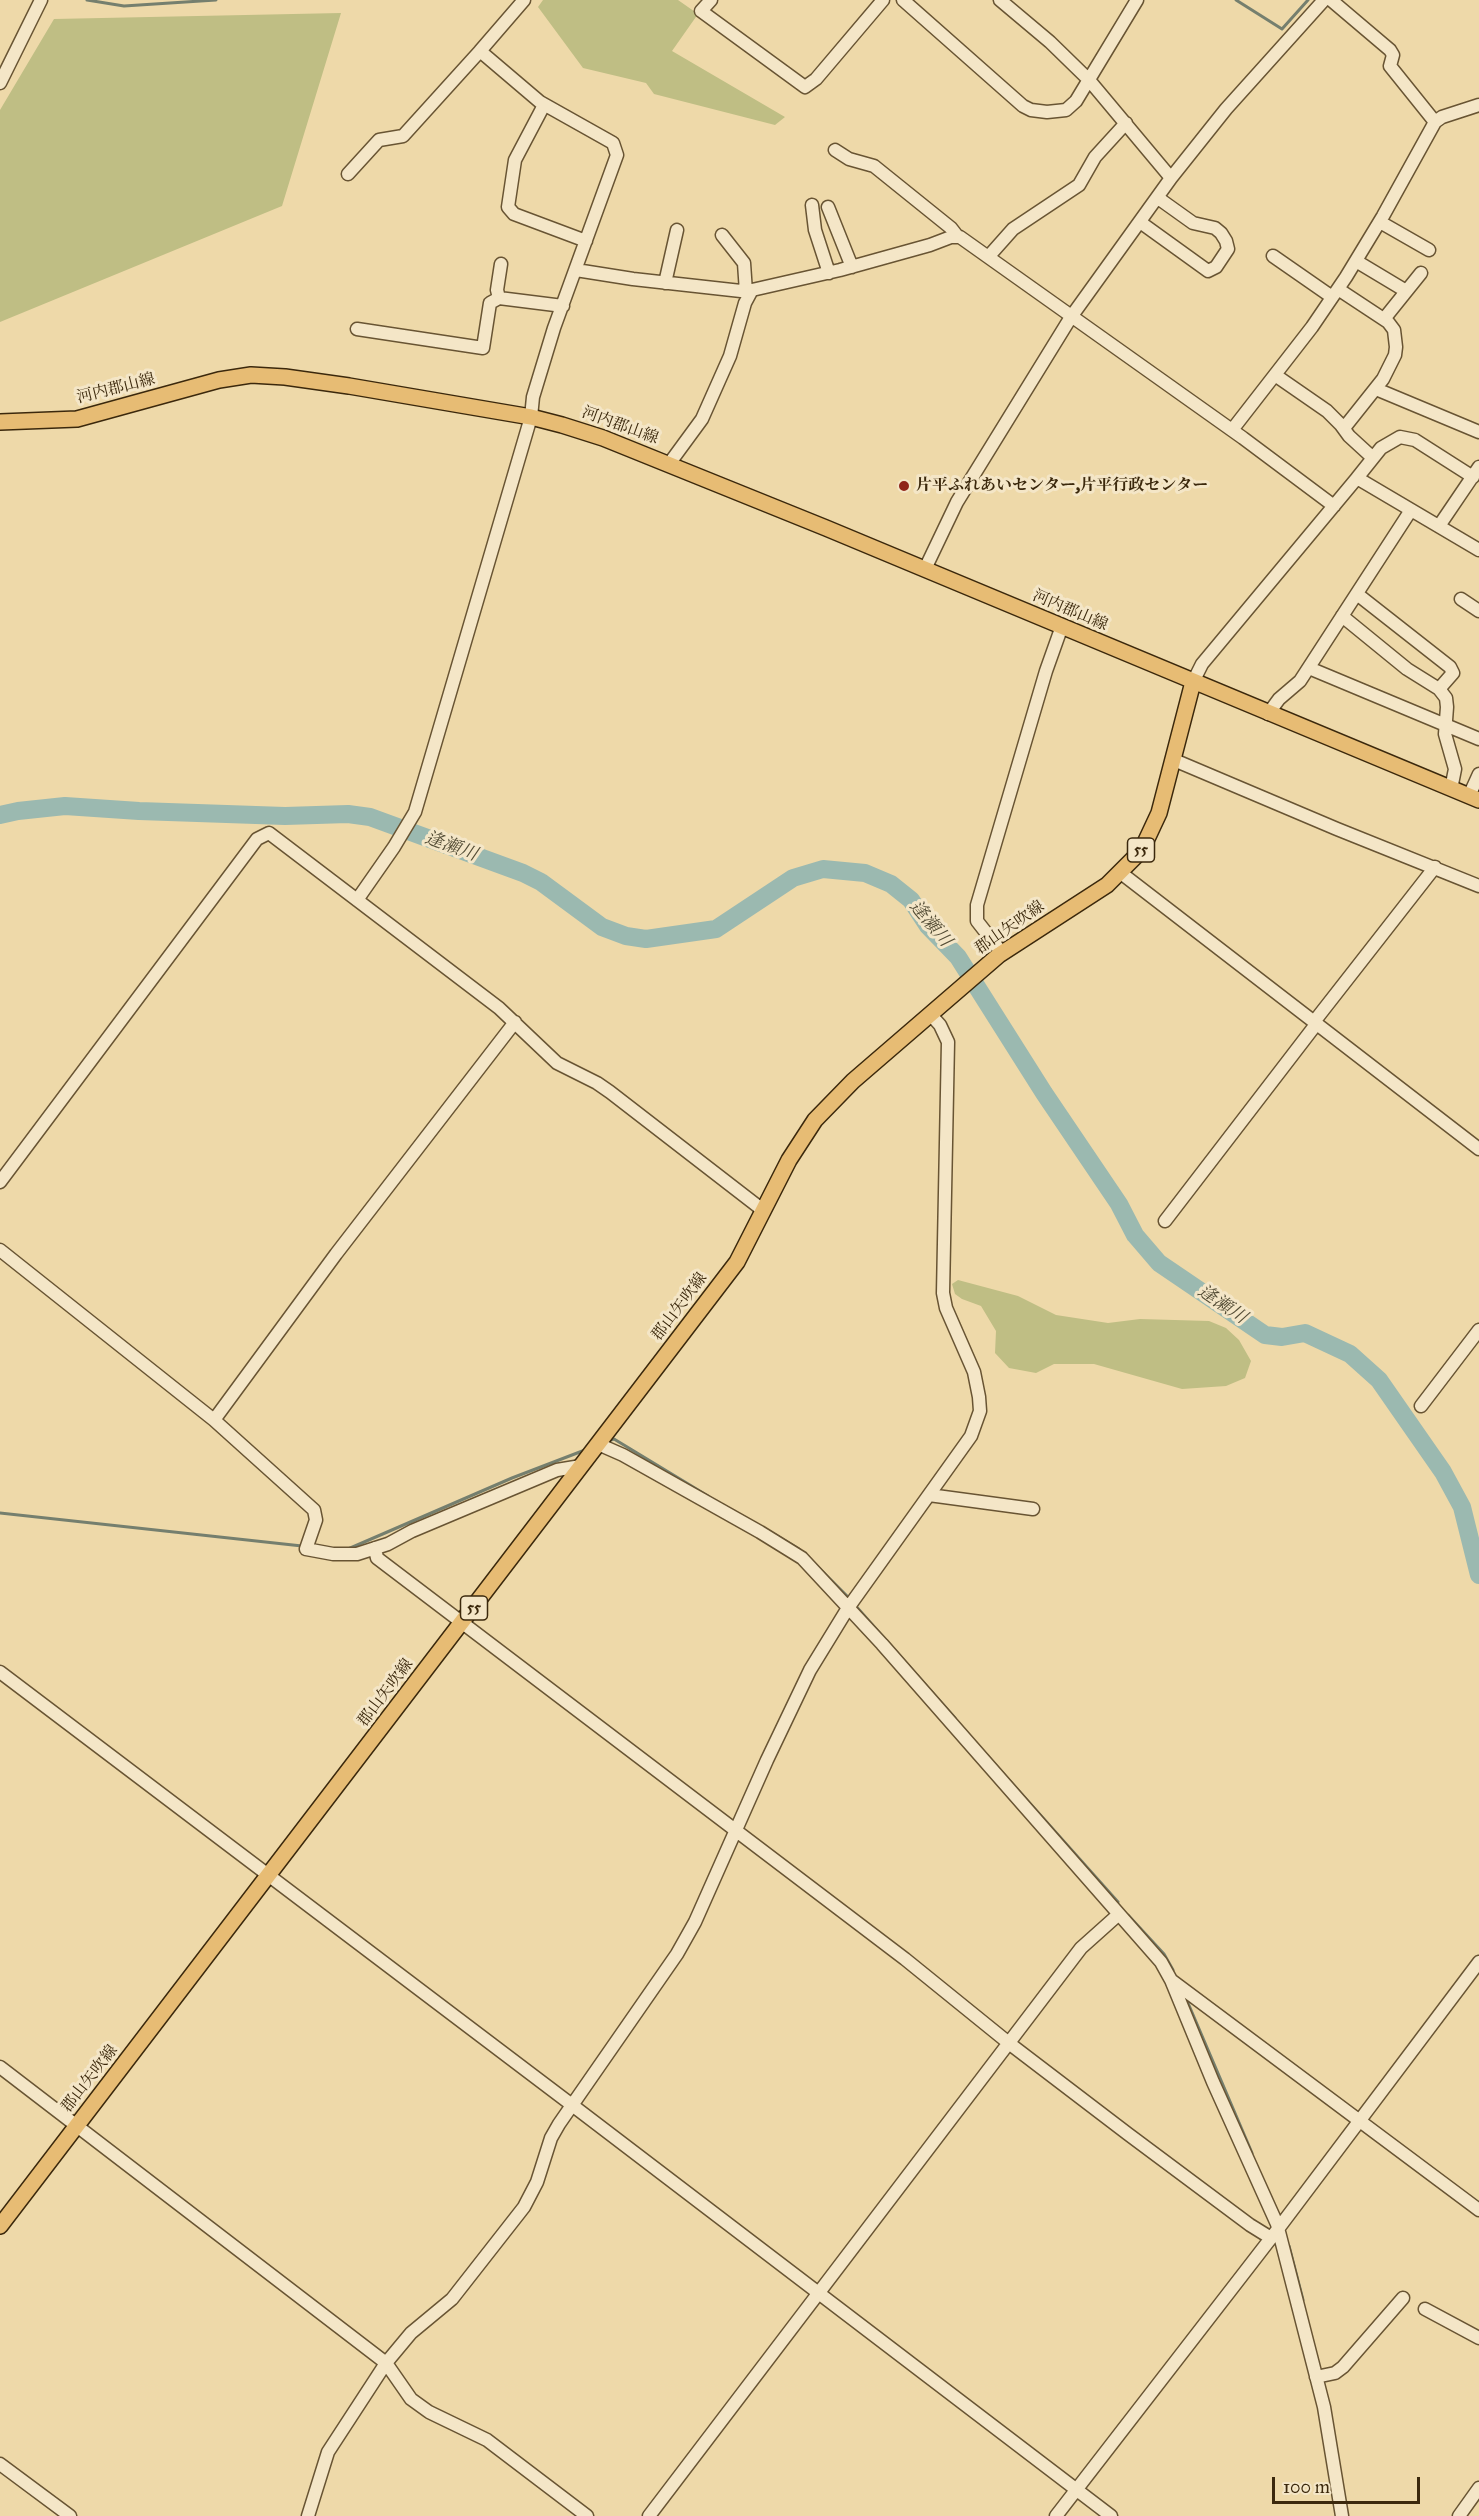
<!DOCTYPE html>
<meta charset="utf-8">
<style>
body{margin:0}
#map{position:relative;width:1479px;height:2516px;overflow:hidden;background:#eed9a9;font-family:"IM FELL Great Primer",serif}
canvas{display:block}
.scale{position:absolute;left:1272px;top:2477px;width:148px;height:27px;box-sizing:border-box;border:3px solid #3b280c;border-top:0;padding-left:8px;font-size:18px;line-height:21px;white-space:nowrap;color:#3b280c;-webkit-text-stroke:4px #f4e6c7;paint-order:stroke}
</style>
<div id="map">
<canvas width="1479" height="2516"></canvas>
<div class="scale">100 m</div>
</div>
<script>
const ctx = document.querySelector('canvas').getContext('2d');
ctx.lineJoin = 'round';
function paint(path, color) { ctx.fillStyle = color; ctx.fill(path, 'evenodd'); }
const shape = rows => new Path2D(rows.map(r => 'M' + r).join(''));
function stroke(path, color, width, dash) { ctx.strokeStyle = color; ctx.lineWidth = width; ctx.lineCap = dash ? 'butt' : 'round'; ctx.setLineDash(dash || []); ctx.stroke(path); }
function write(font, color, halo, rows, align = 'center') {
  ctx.font = font + ' "IM FELL Great Primer","Noto Serif JP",serif'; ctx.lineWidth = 6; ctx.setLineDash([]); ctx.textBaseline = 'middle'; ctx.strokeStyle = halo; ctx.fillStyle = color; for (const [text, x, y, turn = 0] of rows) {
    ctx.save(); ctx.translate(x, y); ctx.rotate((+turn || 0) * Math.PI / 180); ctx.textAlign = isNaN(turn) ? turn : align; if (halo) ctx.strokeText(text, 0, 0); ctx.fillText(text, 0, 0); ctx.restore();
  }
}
paint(shape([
 [543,0,678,0,698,14,672,51,785,117,775,125,654,94,646,83,583,68,538,7],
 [341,13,282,206,0,322,0,110,54,19],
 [958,1280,1018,1296,1056,1315,1108,1323,1140,1319,1209,1321,1226,1328,1239,1340,1251,1361,1245,1378,1226,1386,1182,1389,1094,1364,1054,1364,1036,1373,1009,1368,995,1353,996,1331,981,1306,962,1299,955,1294,952,1284]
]), '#bfbe84');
stroke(shape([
 [87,0,124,6,216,0],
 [1236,0,1282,29,1308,0],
 [608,1441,614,1439,708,1496],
 [0,1513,302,1546],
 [774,1534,799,1549],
 [348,1549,512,1478,585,1450],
 [806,1555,850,1599],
 [854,1604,955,1718],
 [985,1753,1118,1902],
 [1128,1915,1164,1954,1173,1970],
 [1185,1996,1252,2153],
 [1289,2246,1303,2300]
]), '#757f6e', 3);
stroke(shape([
 [0,815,18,811,65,806,139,811,285,816,348,814,370,817,523,873,541,882,602,927,626,936,646,939,716,929,793,878,823,869,865,873,891,884,911,900,928,926,958,957,1044,1093,1119,1204,1135,1235,1159,1263,1265,1335,1282,1337,1305,1333,1350,1354,1379,1380,1443,1472,1462,1507,1479,1575]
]), '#9bb9b0', 18);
const minor = shape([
 [711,0,701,11,805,87,816,79,883,0],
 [903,0,1023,106,1031,110,1047,112,1066,110,1076,101,1137,0],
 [1000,0,1050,42,1089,80,1171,178],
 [1331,0,1390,50,1393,55,1390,66,1435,122],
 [0,83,41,0],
 [544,105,515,160,508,207,514,214,586,241],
 [835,150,849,159,874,166,951,228,958,237],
 [348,174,379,140,403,136,480,51],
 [812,205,815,230,829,273],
 [828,207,852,267],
 [1140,222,1208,271,1216,267,1228,249,1226,241,1221,233,1215,228,1193,223,1158,198],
 [1380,222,1429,250],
 [722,235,744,263,746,292],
 [989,256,1013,229,1079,185,1095,157,1126,123],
 [1273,256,1332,297],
 [1356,261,1406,291],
 [501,264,497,290,499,298,563,306],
 [576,270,633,279,750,292],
 [665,283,677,230],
 [1338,289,1388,322,1394,330,1396,347,1395,355,1383,379,1344,428],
 [1384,319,1421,273],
 [357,329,483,348,490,303,499,298],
 [1275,375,1327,411,1341,425,1349,436,1373,458],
 [1376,389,1479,432],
 [1232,430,1312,327,1346,277,1383,216,1435,122,1442,117,1479,105],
 [669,464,702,419,730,356,745,303,752,290,840,270,930,245,951,237,960,237,1243,438,1334,506],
 [1357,478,1381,448,1400,437,1415,440,1473,477],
 [1439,526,1479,467],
 [925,569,957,502,1071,317,1171,178,1226,109,1324,0],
 [1357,594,1450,667,1453,673,1439,689],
 [1461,599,1479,611],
 [1342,616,1407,669,1439,689,1446,698,1447,707,1445,734,1455,769,1451,789],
 [1309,668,1479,739],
 [1193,682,1202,664,1357,478,1479,550],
 [1268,714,1279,699,1300,681,1411,510],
 [1174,760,1337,829,1479,886],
 [1469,796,1479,774],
 [1121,873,1479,1149],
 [357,900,394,847,415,812,531,417,533,397,554,328,617,155,613,143,540,102,480,51,524,0],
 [1002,953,977,921,977,905,1046,671,1062,626],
 [0,1182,257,839,269,833,499,1008,557,1063,597,1083,610,1092,764,1211],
 [1165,1221,1314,1027,1317,1018,1435,867],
 [0,1250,214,1420,314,1510,316,1520,306,1549,333,1554,357,1554,388,1544,412,1531,557,1470,581,1466],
 [1421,1406,1479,1330],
 [214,1420,336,1254,515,1022],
 [598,1444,623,1455,760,1532,802,1558,882,1644,1161,1962,1171,1980,1213,2082,1277,2224,1324,2407,1342,2516],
 [929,1495,1033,1509],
 [375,1548,377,1558,905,1959,1010,2044,1128,2134,1250,2225,1271,2238],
 [0,1672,572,2105,1111,2516],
 [1171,1980,1479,2210],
 [0,2067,386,2363,411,2399,429,2412,487,2440,587,2516],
 [1425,2309,1479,2338],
 [1316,2377,1335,2373,1343,2367,1403,2298],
 [0,2464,70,2516],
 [308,2516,328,2452,386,2363,411,2333,452,2299,524,2207,537,2182,551,2138,559,2124,677,1954,695,1922,767,1760,810,1670,848,1608,971,1436,980,1411,979,1397,974,1372,946,1308,943,1293,948,1042,940,1025,930,1014],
 [649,2516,1081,1948,1119,1914],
 [1056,2516,1278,2229,1479,1962],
 [1459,2516,1479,2488]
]);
const major = shape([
 [0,422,77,419,219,380,251,375,285,377,349,386,531,417,562,425,603,438,826,528,1479,800],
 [0,2226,737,1262,789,1160,815,1120,853,1081,999,955,1107,885,1138,854,1145,843,1159,813,1193,682]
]);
stroke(minor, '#685433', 15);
stroke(major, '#3b280c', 18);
stroke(minor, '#f4e6c7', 12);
stroke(major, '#e7bc74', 15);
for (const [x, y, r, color] of [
 [904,486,6,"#8f2418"]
]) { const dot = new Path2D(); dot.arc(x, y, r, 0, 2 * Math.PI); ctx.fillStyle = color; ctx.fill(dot); stroke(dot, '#f4e6c7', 2); }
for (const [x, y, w] of [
 [1141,850,27],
 [474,1608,27]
]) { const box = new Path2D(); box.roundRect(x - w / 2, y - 12, w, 24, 4.5); ctx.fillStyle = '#f4e6c7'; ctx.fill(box); stroke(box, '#3b280c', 1.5); }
write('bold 15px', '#3b280c', null, [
 ["55",1141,850],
 ["55",474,1608]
]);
write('16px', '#3b280c', '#f4e6c7', [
 ["河内郡山線",116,389,-14],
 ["河内郡山線",620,426,20],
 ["河内郡山線",1070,611,23],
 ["郡山矢吹線",1010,928,-35],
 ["郡山矢吹線",680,1307,-53],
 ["郡山矢吹線",386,1693,-53],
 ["郡山矢吹線",90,2079,-52]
]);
write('bold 16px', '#3b280c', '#f4e6c7', [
 ["片平ふれあいセンター,片平行政センター",916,486]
], 'left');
write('italic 18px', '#534c35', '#f4e6c7', [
 ["逢瀬川",451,847,20],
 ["逢瀬川",930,924,50],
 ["逢瀬川",1222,1305,34]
]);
</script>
